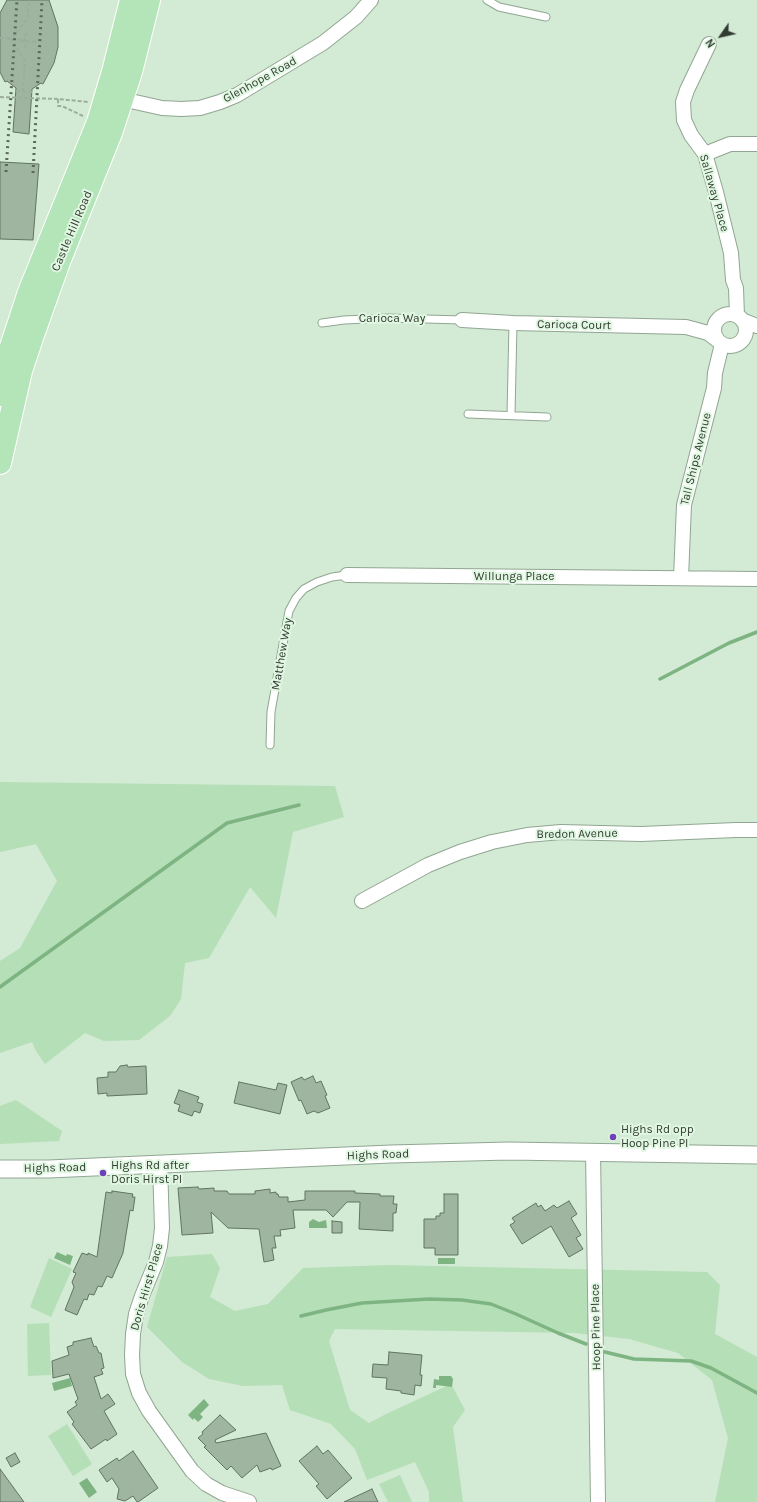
<!DOCTYPE html>
<style>
body{margin:0}
#map{position:relative;width:757px;height:1502px;overflow:hidden;background:#d3ead4;font-family:Karla,sans-serif}
canvas{display:block}
.north{position:absolute;left:701px;top:16px;width:40px;height:40px;-webkit-text-stroke:3px #e0f7e1;paint-order:stroke;rotate:236deg;font-size:11px;font-weight:700;line-height:16px;text-align:center;color:#323b32}
.north::after{content:'';display:block;margin:auto;width:14px;height:18px;background:#323b32;clip-path:polygon(50% 0,100% 100%,50% 72%,0 100%)}
</style>
<div id="map">
<canvas width="757" height="1502"></canvas>
<div class="north">N</div>
</div>
<script>
const ctx = document.querySelector('canvas').getContext('2d');
ctx.lineJoin = 'round';
function paint(path, color) { ctx.fillStyle = color; ctx.fill(path, 'evenodd'); }
const shape = rows => new Path2D(rows.map(r => 'M' + r).join(''));
function stroke(path, color, width, dash) { ctx.strokeStyle = color; ctx.lineWidth = width; ctx.lineCap = dash ? 'butt' : 'round'; ctx.setLineDash(dash || []); ctx.stroke(path); }
function write(font, color, halo, rows, align = 'center') {
  ctx.font = font + ' Karla,sans-serif'; ctx.lineWidth = 4; ctx.setLineDash([]); ctx.textBaseline = 'middle'; ctx.strokeStyle = halo; ctx.fillStyle = color; for (const [text, x, y, turn = 0] of rows) {
    ctx.save(); ctx.translate(x, y); ctx.rotate((+turn || 0) * Math.PI / 180); ctx.textAlign = isNaN(turn) ? turn : align; if (halo) ctx.strokeText(text, 0, 0); ctx.fillText(text, 0, 0); ctx.restore();
  }
}
paint(shape([
 [0,782,335,786,344,817,293,832,276,918,250,887,209,958,185,963,181,999,170,1016,139,1040,104,1041,85,1033,45,1064,36,1051,32,1042,0,1053,0,961,20,948,57,881,36,844,0,852],
 [16,1100,62,1131,59,1141,0,1144,0,1106],
 [212,1254,220,1268,210,1297,235,1311,268,1304,303,1268,389,1265,707,1272,720,1285,715,1334,757,1357,757,1502,715,1502,728,1438,712,1380,678,1353,629,1339,574,1333,335,1329,329,1341,350,1410,369,1423,386,1414,451,1384,465,1410,453,1427,463,1502,429,1502,429,1492,415,1462,367,1480,355,1449,331,1424,290,1410,282,1385,243,1386,209,1379,182,1362,147,1327,167,1257],
 [49,1258,72,1269,51,1317,30,1307],
 [49,1323,51,1375,28,1376,27,1324],
 [67,1424,92,1464,73,1476,48,1436],
 [400,1475,412,1502,388,1502,379,1484]
]), '#b5dfb7');
paint(shape([
 [313,1219,319,1222,326,1220,327,1228,309,1228,309,1222],
 [57,1252,66,1256,67,1254,73,1256,70,1265,54,1258],
 [438,1258,455,1258,455,1264,438,1264],
 [439,1376,451,1376,453,1379,452,1387,436,1385,436,1388,433,1388,434,1379,439,1380],
 [70,1378,72,1386,54,1391,52,1383],
 [204,1399,209,1405,200,1414,203,1417,198,1422,194,1418,193,1420,188,1415],
 [87,1478,97,1492,89,1498,79,1483]
]), '#7eb482');
stroke(shape([
 [660,679,729,643,757,632],
 [0,987,227,823,299,805],
 [301,1316,326,1310,362,1303,429,1299,462,1300,491,1304,516,1314,558,1333,586,1344],
 [605,1352,634,1359,691,1361,711,1368,757,1393]
]), '#7eb482', 3.5);
const building = shape([
 [7,0,49,0,58,27,58,47,54,63,43,84,41,83,32,89,29,134,13,132,16,88,7,81,5,82,0,72,0,13,7,0],
 [0,162,39,164,33,240,0,239,0,162],
 [127,1065,128,1067,146,1066,147,1094,107,1096,107,1093,98,1094,97,1078,108,1077,108,1072,116,1072,120,1066,127,1065],
 [313,1076,316,1083,321,1081,327,1095,325,1096,330,1108,318,1113,314,1111,307,1114,301,1100,299,1101,291,1082,302,1077,304,1080,313,1076],
 [239,1082,276,1090,278,1083,287,1085,280,1114,234,1103,239,1082],
 [179,1090,199,1097,197,1102,203,1104,200,1113,194,1111,192,1116,178,1111,180,1105,174,1103,179,1090],
 [198,1187,199,1189,214,1188,214,1191,227,1191,229,1194,255,1194,255,1191,270,1189,270,1193,276,1192,276,1194,278,1194,279,1197,288,1197,288,1202,305,1200,305,1191,355,1191,355,1193,380,1194,380,1196,394,1196,393,1204,397,1204,396,1213,393,1213,393,1231,359,1229,360,1202,347,1202,333,1217,326,1210,293,1210,295,1228,280,1230,281,1236,274,1236,276,1248,272,1248,274,1260,264,1262,259,1229,228,1228,211,1212,213,1233,182,1235,178,1188,198,1187],
 [112,1191,133,1194,132,1197,135,1197,133,1211,130,1210,123,1253,112,1278,107,1276,102,1287,98,1286,94,1295,89,1294,87,1300,84,1299,77,1315,65,1310,74,1287,72,1282,76,1273,73,1272,82,1253,88,1255,88,1253,97,1257,106,1192,112,1193,112,1191],
 [444,1194,458,1194,458,1255,435,1255,435,1248,424,1248,424,1219,436,1219,436,1216,440,1216,440,1213,444,1213,444,1194],
 [569,1201,577,1214,571,1218,581,1235,576,1238,583,1249,569,1257,551,1226,522,1244,510,1225,515,1222,512,1218,536,1203,538,1207,541,1205,545,1211,554,1205,557,1208,569,1201],
 [332,1221,342,1222,342,1233,332,1233,332,1221],
 [91,1338,94,1347,96,1346,99,1353,101,1353,104,1368,101,1369,103,1374,94,1377,101,1399,108,1394,115,1404,104,1411,117,1434,107,1441,106,1439,91,1449,72,1424,74,1422,67,1412,77,1405,75,1402,78,1399,69,1374,53,1378,52,1361,69,1355,67,1347,73,1345,73,1342,91,1338],
 [389,1352,422,1355,420,1375,422,1375,421,1386,415,1385,414,1395,401,1393,401,1391,386,1389,387,1378,372,1377,373,1364,388,1365,389,1352],
 [220,1415,236,1430,215,1440,216,1443,266,1433,281,1466,272,1470,271,1468,260,1472,257,1465,242,1478,231,1466,227,1470,204,1447,206,1446,198,1438,203,1434,202,1432,220,1415],
 [317,1446,323,1454,328,1450,352,1478,327,1499,316,1486,319,1484,299,1461,317,1446],
 [133,1451,158,1488,138,1502,137,1502,133,1496,125,1501,117,1499,119,1489,112,1478,107,1482,99,1470,117,1458,119,1461,133,1451],
 [15,1453,20,1462,11,1467,6,1458,15,1453],
 [0,1469,24,1502,0,1502,0,1469],
 [372,1489,378,1502,344,1502,372,1489]
]);
paint(building, '#a0b5a0');
stroke(building, '#607461', 1);
const service = shape([
 [487,0,499,7,546,17],
 [322,323,344,320,389,318,462,320],
 [468,414,547,417],
 [511,415,513,323],
 [270,745,271,712,286,627,289,611,296,598,304,589,317,582,332,577,347,575]
]);
const minor = shape([
 [709,44,687,90,683,102,684,120,691,135,705,154,716,192,731,253,733,280,736,288,737,316],
 [115,95,135,102,162,108,181,109,200,108,220,102,237,95,323,43,356,17,371,0],
 [705,154,730,144,757,144],
 '714 330a16 16 0 1 1 32 0a16 16 0 1 1-32 0Z',
 [462,320,513,323,686,327,708,333,717,340],
 [742,320,757,326],
 [347,575,757,579],
 [681,578,684,505,714,388,715,373,722,344],
 [362,901,428,865,460,852,492,842,527,835,561,832,641,834,736,830,757,830],
 [593,1151,598,1502],
 [160,1164,162,1228,160,1246,156,1262,142,1296,136,1314,133,1334,132,1355,133,1374,139,1393,149,1411,192,1471,206,1484,222,1493,249,1502]
]);
const tertiary = shape([
 [0,1169,49,1169,391,1154,509,1151,757,1155]
]);
const primary = shape([
 [0,395,5,365,29,292,98,122,114,68,131,0],
 [0,463,21,371,33,335,59,262,111,133,131,72,149,0]
]);
stroke(service, '#91a692', 9);
stroke(minor, '#91a692', 16);
stroke(tertiary, '#91a692', 19);
stroke(primary, '#fff', 24);
stroke(shape([
 [0,38,26,40],
 [20,41,36,42],
 [26,48,24,41,27,31],
 [16,91,32,92],
 [23,92,25,61,11,39,28,18,29,0],
 [83,116,62,106,58,106,58,99,88,102]
]), '#9bae9c', 2, [4, 2]);
stroke(service, '#fff', 7);
stroke(minor, '#fff', 14);
stroke(tertiary, '#fff', 17);
stroke(primary, '#b3e5b8', 22);
stroke(shape([
 [6,172,17,0],
 [33,173,42,0]
]), '#5b685b', 3, [2, 4]);
stroke(shape([
 [0,97,58,99]
]), '#9bae9c', 2, [4, 2]);
for (const [x, y, r, color] of [
 [613,1137,4,"#6e41b9"],
 [103,1173,4,"#6e41b9"]
]) { const dot = new Path2D(); dot.arc(x, y, r, 0, 2 * Math.PI); ctx.fillStyle = color; ctx.fill(dot); stroke(dot, '#e0f7e1', 1.5); }
write('12px', '#323b32', '#e0f7e1', [
 ["Glenhope Road",260,80,-29],
 ["Sallaway Place",714,193,74],
 ["Castle Hill Road",72,231,-67],
 ["Carioca Way",392,319],
 ["Carioca Court",574,325,1],
 ["Tall Ships Avenue",696,459,-76],
 ["Willunga Place",514,577],
 ["Matthew Way",282,654,-80],
 ["Bredon Avenue",577,834,-1],
 ["Highs Road",378,1155,-2],
 ["Highs Road",55,1168,-1],
 ["Doris Hirst Place",147,1287,-74],
 ["Hoop Pine Place",596,1327,-91]
]);
write('12px', '#323b32', '#e0f7e1', [
 ["Highs Rd opp",621,1130],
 ["Hoop Pine Pl",621,1144],
 ["Highs Rd after",111,1166],
 ["Doris Hirst Pl",111,1180]
], 'left');
</script>
